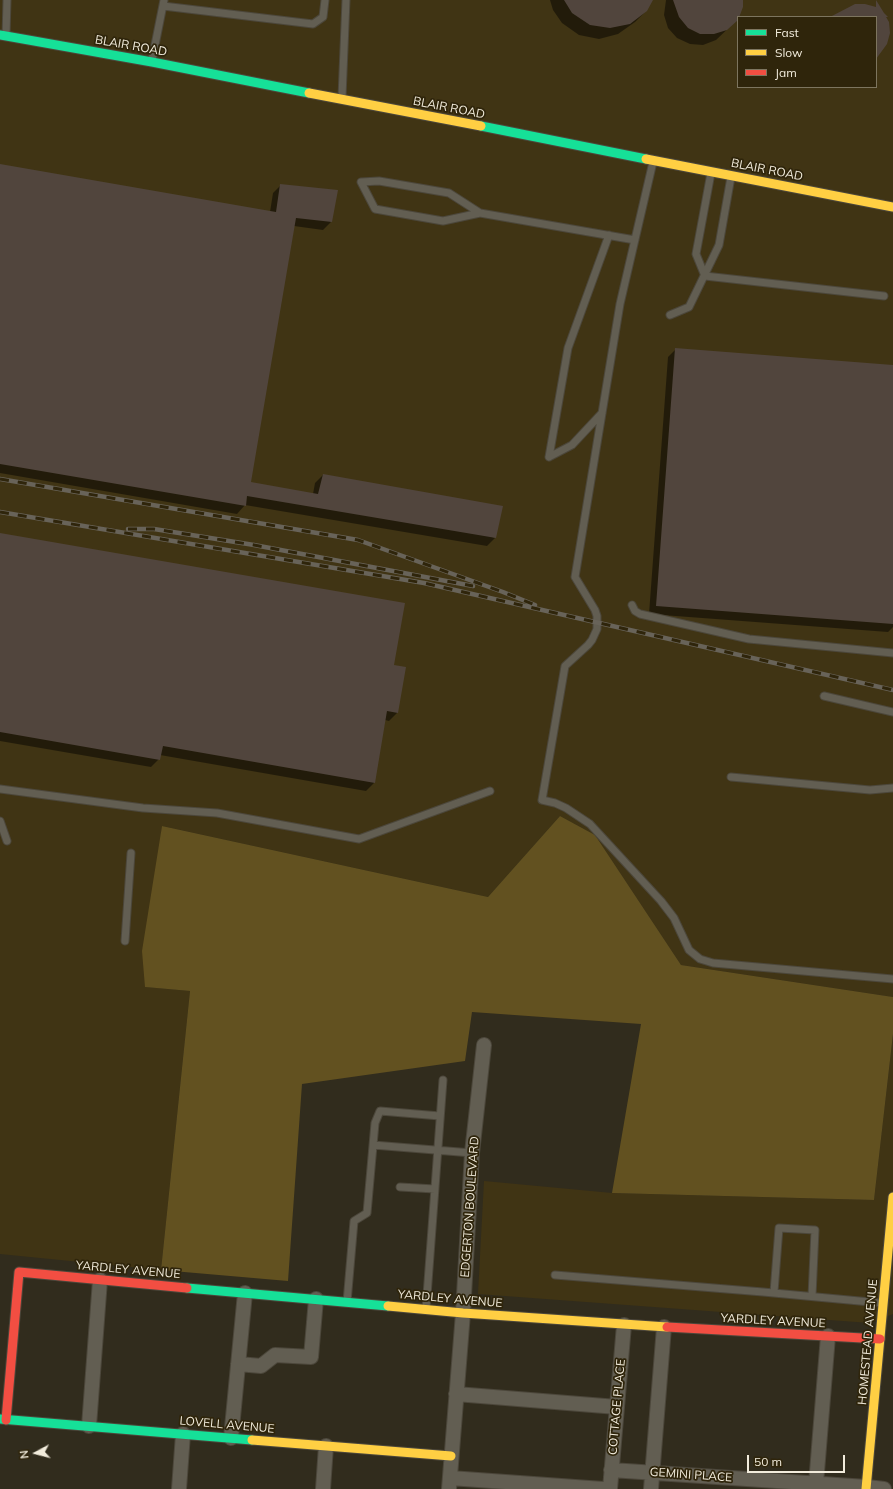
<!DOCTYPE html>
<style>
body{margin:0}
#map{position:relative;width:893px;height:1489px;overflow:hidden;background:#312c1d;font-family:Mulish,sans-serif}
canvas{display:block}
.legend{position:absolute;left:737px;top:16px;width:140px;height:72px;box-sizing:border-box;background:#2f250b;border:1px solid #7d755f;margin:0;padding:5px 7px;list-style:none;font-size:12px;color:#f2ecdc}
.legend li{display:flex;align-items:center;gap:8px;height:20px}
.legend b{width:20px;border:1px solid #7d755f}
.north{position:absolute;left:16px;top:1433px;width:40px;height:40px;-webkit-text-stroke:3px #2f250b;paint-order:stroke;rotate:263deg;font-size:11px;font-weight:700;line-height:16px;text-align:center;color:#f2ecdc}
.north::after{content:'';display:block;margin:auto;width:14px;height:18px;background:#f2ecdc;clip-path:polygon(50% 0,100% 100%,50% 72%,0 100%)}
.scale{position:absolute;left:747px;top:1455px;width:98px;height:18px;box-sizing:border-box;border:2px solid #f2ecdc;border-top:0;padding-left:5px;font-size:12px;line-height:14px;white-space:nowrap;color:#f2ecdc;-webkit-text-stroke:3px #2f250b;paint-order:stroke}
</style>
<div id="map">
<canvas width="893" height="1489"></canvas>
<ul class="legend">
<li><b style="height:5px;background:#16e098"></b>Fast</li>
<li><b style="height:5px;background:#ffcf43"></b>Slow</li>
<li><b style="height:5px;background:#f24e42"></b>Jam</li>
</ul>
<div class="north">N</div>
<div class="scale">50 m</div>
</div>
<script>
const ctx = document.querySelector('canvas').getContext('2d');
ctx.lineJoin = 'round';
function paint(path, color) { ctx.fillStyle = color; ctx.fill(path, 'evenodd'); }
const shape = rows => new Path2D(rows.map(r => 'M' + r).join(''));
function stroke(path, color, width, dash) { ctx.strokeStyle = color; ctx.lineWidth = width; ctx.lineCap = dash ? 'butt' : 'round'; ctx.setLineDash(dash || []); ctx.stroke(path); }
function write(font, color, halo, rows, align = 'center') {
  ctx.font = font + ' Mulish,sans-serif'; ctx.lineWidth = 3.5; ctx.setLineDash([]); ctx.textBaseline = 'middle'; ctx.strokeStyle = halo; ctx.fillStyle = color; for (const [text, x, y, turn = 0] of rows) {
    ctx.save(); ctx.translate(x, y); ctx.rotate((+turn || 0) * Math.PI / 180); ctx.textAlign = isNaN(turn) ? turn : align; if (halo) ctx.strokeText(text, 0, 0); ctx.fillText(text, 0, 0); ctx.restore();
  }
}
paint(shape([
 [0,0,893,0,893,997,681,965,595,835,560,816,488,897,162,826,146,987,190,991,161,1270,0,1254],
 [738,17,876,17,876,87,738,87],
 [893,1034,893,1314,870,1323,478,1294,484,1181,612,1193,874,1200]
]), '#403414');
paint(shape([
 [560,816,595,835,681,965,893,997,893,1034,874,1200,612,1193,641,1024,472,1012,465,1061,302,1084,288,1281,161,1270,190,991,145,987,142,951,162,826,488,897]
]), '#625120');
paint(shape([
 [550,0,652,0,646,11,635,22,618,34,599,39,579,35,562,23,553,10],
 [666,0,742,0,737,20,716,40,703,45,690,44,677,38,668,28,664,15],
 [0,165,270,212,273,193,281,185,331,222,323,230,294,226,249,483,313,494,315,483,323,475,495,538,487,546,245,505,237,514,0,473],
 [676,349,893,366,893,627,888,632,649,614,668,357],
 [0,534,393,666,397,713,389,721,385,720,374,783,366,791,160,755,159,759,151,767,0,741]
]), '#0007');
paint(shape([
 [564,0,653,0,647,11,630,24,610,28,590,25,572,13],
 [673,0,743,0,743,7,738,20,727,30,714,34,700,34,688,28,679,17],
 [876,0,884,13,888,17,886,17,889,22,890,33,887,44,876,59,876,17,830,17,855,4,865,4,876,7],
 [0,164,276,212,280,184,338,190,332,222,296,218,251,482,318,494,323,474,503,506,496,538,247,496,246,506,0,464],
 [675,348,893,365,893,624,656,606],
 [0,533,405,603,394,665,406,667,398,713,387,711,375,783,163,746,160,760,0,732]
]), '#51453d');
const lane = shape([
 [163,6,313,24,323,17,325,0],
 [6,36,7,0],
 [152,60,164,0],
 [342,97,346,0],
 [653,162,620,304,575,577,595,610,597,616,597,629,592,640,588,645,565,666,542,800,555,803,566,808,590,824,661,901,674,918,689,950,700,959,713,963,893,979],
 [480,213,449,193,379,181,361,182,375,209,443,221,480,213,635,240],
 [705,276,884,296],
 [705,276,696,254,711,173],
 [670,315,689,307,719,245,731,177],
 [549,457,568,348,609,235],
 [549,457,572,445,602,413],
 [632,605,635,611,640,614,749,639,893,653],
 [824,696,893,712],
 [731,777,870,790,893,788],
 [0,789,143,808,217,813,359,839,490,791],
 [0,821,7,841],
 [125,941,131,853],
 [373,1145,472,1153],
 [400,1187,435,1189],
 [555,1275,763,1292,881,1303],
 [774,1292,779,1228,815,1230,812,1296],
 [347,1302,354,1221,367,1213,375,1123,380,1111,440,1116],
 [426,1309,443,1080]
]);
const street = shape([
 [238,1364,261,1366,275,1355,311,1357,316,1299],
 [456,1394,617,1407],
 [89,1426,100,1280],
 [231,1438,245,1293],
 [611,1470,867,1487,884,1489],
 [450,1478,603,1489],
 [816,1484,828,1336],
 [179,1489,183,1434],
 [323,1489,326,1446],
 [449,1489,463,1313,472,1153,484,1045],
 [610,1489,624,1325],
 [651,1489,664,1327]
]);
const fast = shape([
 [0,35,152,62,309,93],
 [481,126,646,159],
 [187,1288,388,1306],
 [0,1419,252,1440]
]);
const slow = shape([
 [309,93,481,126],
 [646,159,893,207],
 [388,1306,463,1313,667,1327],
 [252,1440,451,1456],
 [866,1489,893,1197]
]);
const jam = shape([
 [667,1327,880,1339],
 [6,1420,19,1272,187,1288]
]);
stroke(lane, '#4c473b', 9);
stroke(street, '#4c473b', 16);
stroke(fast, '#4c473b', 11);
stroke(slow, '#4c473b', 11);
stroke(jam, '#4c473b', 11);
stroke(lane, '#625e52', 7);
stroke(street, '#625e52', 14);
stroke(fast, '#16e098', 9);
stroke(slow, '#ffcf43', 9);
stroke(jam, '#f24e42', 9);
const rail = shape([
 [0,479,358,540,503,592,535,605],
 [0,512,424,583,893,690],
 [128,529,154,529,254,545,473,586]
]);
stroke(rail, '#686359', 4.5);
stroke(rail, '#2f250b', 3, [9]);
write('12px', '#f2ecdc', '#2f250b', [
 ["BLAIR ROAD",131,46,10],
 ["BLAIR ROAD",449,108,11],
 ["BLAIR ROAD",767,170,11],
 ["EDGERTON BOULEVARD",470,1207,-86],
 ["YARDLEY AVENUE",128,1270,5],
 ["YARDLEY AVENUE",450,1299,5],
 ["YARDLEY AVENUE",773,1321,3],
 ["HOMESTEAD AVENUE",868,1342,-85],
 ["COTTAGE PLACE",617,1407,-85],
 ["LOVELL AVENUE",227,1425,5],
 ["GEMINI PLACE",691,1475,4]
]);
</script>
